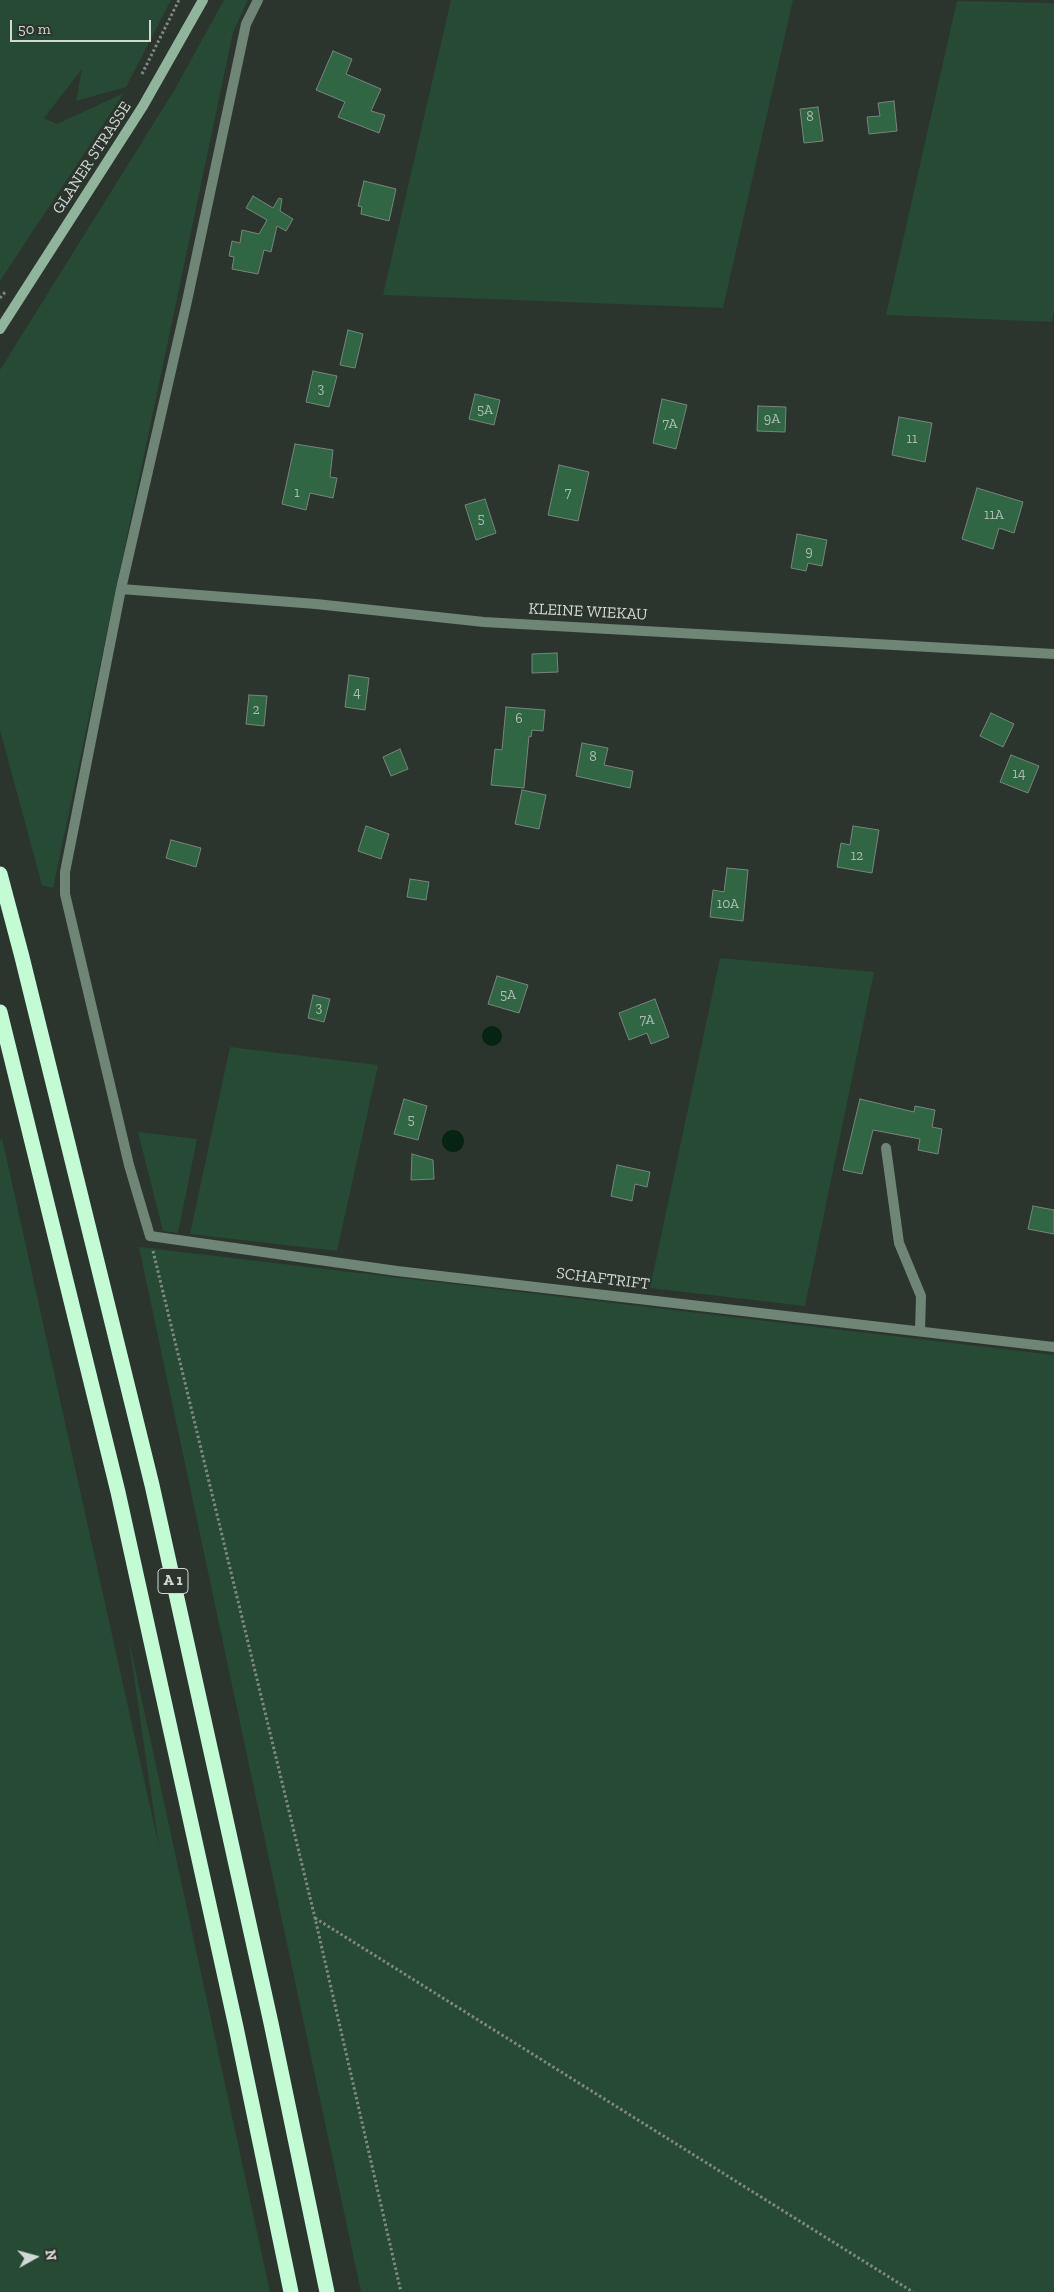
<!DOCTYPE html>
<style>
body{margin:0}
#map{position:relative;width:1054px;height:2292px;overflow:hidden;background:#2b352e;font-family:"Zilla Slab",serif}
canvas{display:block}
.north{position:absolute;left:10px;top:2232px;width:50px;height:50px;-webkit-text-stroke:4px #2b352e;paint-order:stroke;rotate:83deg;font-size:14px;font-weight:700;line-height:20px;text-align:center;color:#d2d8d3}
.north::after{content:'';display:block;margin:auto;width:18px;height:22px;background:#d2d8d3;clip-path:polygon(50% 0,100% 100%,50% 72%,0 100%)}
.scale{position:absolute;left:10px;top:20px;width:141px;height:22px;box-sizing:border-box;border:2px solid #d2d8d3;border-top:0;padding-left:6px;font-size:15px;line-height:18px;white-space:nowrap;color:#d2d8d3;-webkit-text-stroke:4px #2b352e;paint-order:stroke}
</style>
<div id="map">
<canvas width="1054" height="2292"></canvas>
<div class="north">N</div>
<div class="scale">50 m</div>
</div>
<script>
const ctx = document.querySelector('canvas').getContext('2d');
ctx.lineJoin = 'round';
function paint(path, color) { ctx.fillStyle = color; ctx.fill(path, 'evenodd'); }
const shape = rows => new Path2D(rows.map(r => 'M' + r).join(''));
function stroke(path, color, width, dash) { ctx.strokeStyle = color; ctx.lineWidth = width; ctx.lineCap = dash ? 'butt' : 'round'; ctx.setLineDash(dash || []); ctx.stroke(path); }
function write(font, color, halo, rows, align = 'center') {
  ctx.font = font + ' "Zilla Slab",serif'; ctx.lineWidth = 4; ctx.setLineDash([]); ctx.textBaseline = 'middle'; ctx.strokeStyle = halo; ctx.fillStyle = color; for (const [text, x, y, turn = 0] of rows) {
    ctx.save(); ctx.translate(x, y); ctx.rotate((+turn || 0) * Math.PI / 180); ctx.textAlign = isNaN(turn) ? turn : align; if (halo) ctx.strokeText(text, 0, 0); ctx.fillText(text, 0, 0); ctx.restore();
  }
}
paint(shape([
 [0,0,171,0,126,87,76,101,82,69,44,118,57,124,124,93,0,281],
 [224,0,248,0,233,32,53,888,42,885,0,730,0,370,175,89],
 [451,0,793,0,723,308,383,295],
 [957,1,1054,3,1054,311,1052,322,886,315],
 [720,958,874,972,805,1306,650,1288],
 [230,1047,378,1065,337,1251,190,1234],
 [138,1132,197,1139,178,1233,163,1231],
 [2,1138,159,1847,128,1636,270,2292,0,2292,0,1141],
 [139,1247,1054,1355,1054,2292,361,2292]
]), '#264a33');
paint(shape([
 '482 1036a10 10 0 1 1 20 0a10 10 0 1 1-20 0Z',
 '442 1141a11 11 0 1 1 22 0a11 11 0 1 1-22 0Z'
]), '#072312');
const building = shape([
 [333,51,352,59,346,74,381,89,371,111,385,115,379,133,338,117,345,102,316,90,333,51],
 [894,101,897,131,869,134,867,117,880,116,878,103,894,101],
 [818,107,823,141,804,143,800,109,818,107],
 [364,181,396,189,389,221,361,214,362,207,358,206,364,181],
 [253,196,273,208,279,198,282,199,280,211,293,219,286,231,277,226,271,252,264,250,258,274,232,269,234,257,229,256,232,241,240,243,242,230,259,234,267,220,246,208,253,196],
 [348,330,363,334,355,368,340,365,348,330],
 [313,371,337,376,329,407,306,402,313,371],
 [475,394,500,400,494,425,469,419,475,394],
 [662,399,687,405,676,449,653,443,662,399],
 [758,406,786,407,785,432,757,431,758,406],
 [899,417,932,423,925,462,892,455,899,417],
 [295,444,333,450,330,477,337,478,333,498,310,493,306,510,282,504,295,444],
 [559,465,589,472,578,521,548,515,559,465],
 [977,488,1023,502,1014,533,999,528,993,549,962,539,977,488],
 [485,499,496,533,476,540,465,505,485,499],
 [797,534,827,540,822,566,808,563,806,571,791,568,797,534],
 [557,653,558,672,532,673,532,654,557,653],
 [349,675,369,678,365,710,345,707,349,675],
 [249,695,267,696,264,726,246,724,249,695],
 [506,707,545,710,543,731,532,730,531,737,529,736,524,788,491,785,495,749,502,750,506,707],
 [991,713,1014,724,1003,747,980,736,991,713],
 [582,743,608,748,604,765,633,771,630,788,576,776,582,743],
 [400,749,408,769,391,776,383,757,400,749],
 [1011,755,1039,766,1028,793,1000,782,1011,755],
 [522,790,546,795,539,829,515,824,522,790],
 [366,826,389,834,381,859,358,851,366,826],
 [853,826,879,830,872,873,837,867,841,843,850,845,853,826],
 [171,840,201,848,196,867,166,858,171,840],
 [727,868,748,870,743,921,710,917,713,890,724,892,727,868],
 [410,879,429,882,426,900,407,897,410,879],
 [497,976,528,985,519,1013,488,1004,497,976],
 [313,995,330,999,324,1022,308,1018,313,995],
 [655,999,669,1037,651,1044,647,1033,629,1040,619,1013,655,999],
 [404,1099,427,1106,418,1140,394,1134,404,1099],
 [860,1099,914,1112,915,1106,935,1110,932,1127,942,1129,938,1154,918,1150,920,1139,873,1130,862,1174,843,1170,860,1099],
 [412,1154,433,1160,434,1179,411,1180,412,1154],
 [617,1165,650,1172,647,1187,635,1184,632,1201,611,1196,617,1165],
 [1033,1206,1054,1210,1054,1234,1028,1229,1033,1206]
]);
paint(building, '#316645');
stroke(building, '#79847c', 1);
stroke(shape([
 [142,74,179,0],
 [0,298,6,291],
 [153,1251,315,1918,401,2292],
 [315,1918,913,2292]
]), '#808882', 3, [2.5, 2.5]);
stroke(shape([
 [886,1148,899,1243,921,1296,920,1331]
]), '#6f8676', 10);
stroke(shape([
 [258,0,246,24,187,301,121,589,65,872,65,894,129,1165,150,1236,397,1271,1054,1347],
 [121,589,316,604,484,622,1054,654]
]), '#6f8676', 10);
stroke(shape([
 [0,329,143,106,203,0]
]), '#91b59c', 10);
stroke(shape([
 [0,874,22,957,152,1485,271,2023,327,2292],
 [0,1012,118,1492,236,2027,291,2292]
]), '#c2fbd4', 15);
write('14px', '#aabcb0', null, [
 ["8",810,117],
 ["3",321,389],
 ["5A",485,410],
 ["9A",772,419],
 ["7A",670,424],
 ["11",912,439],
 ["1",297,493],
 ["7",568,493],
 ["11A",994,515],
 ["5",481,519],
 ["9",809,552],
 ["4",357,693],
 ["2",256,710],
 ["6",519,719],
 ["8",593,757],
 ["14",1019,774],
 ["12",857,856],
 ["10A",728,904],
 ["5A",508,995],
 ["3",319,1008],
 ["7A",647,1020],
 ["5",411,1120]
]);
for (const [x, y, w] of [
 [173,1581,30]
]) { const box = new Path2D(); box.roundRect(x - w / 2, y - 12.5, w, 25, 4); ctx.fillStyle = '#2b352e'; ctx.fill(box); stroke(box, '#d2d8d3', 1); }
write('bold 15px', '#d2d8d3', null, [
 ["A 1",173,1581]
]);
write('16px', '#d2d8d3', '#2b352e', [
 ["GLANER STRASSE",92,158,-57],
 ["KLEINE WIEKAU",588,612,3],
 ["SCHAFTRIFT",603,1279,7]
]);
</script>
